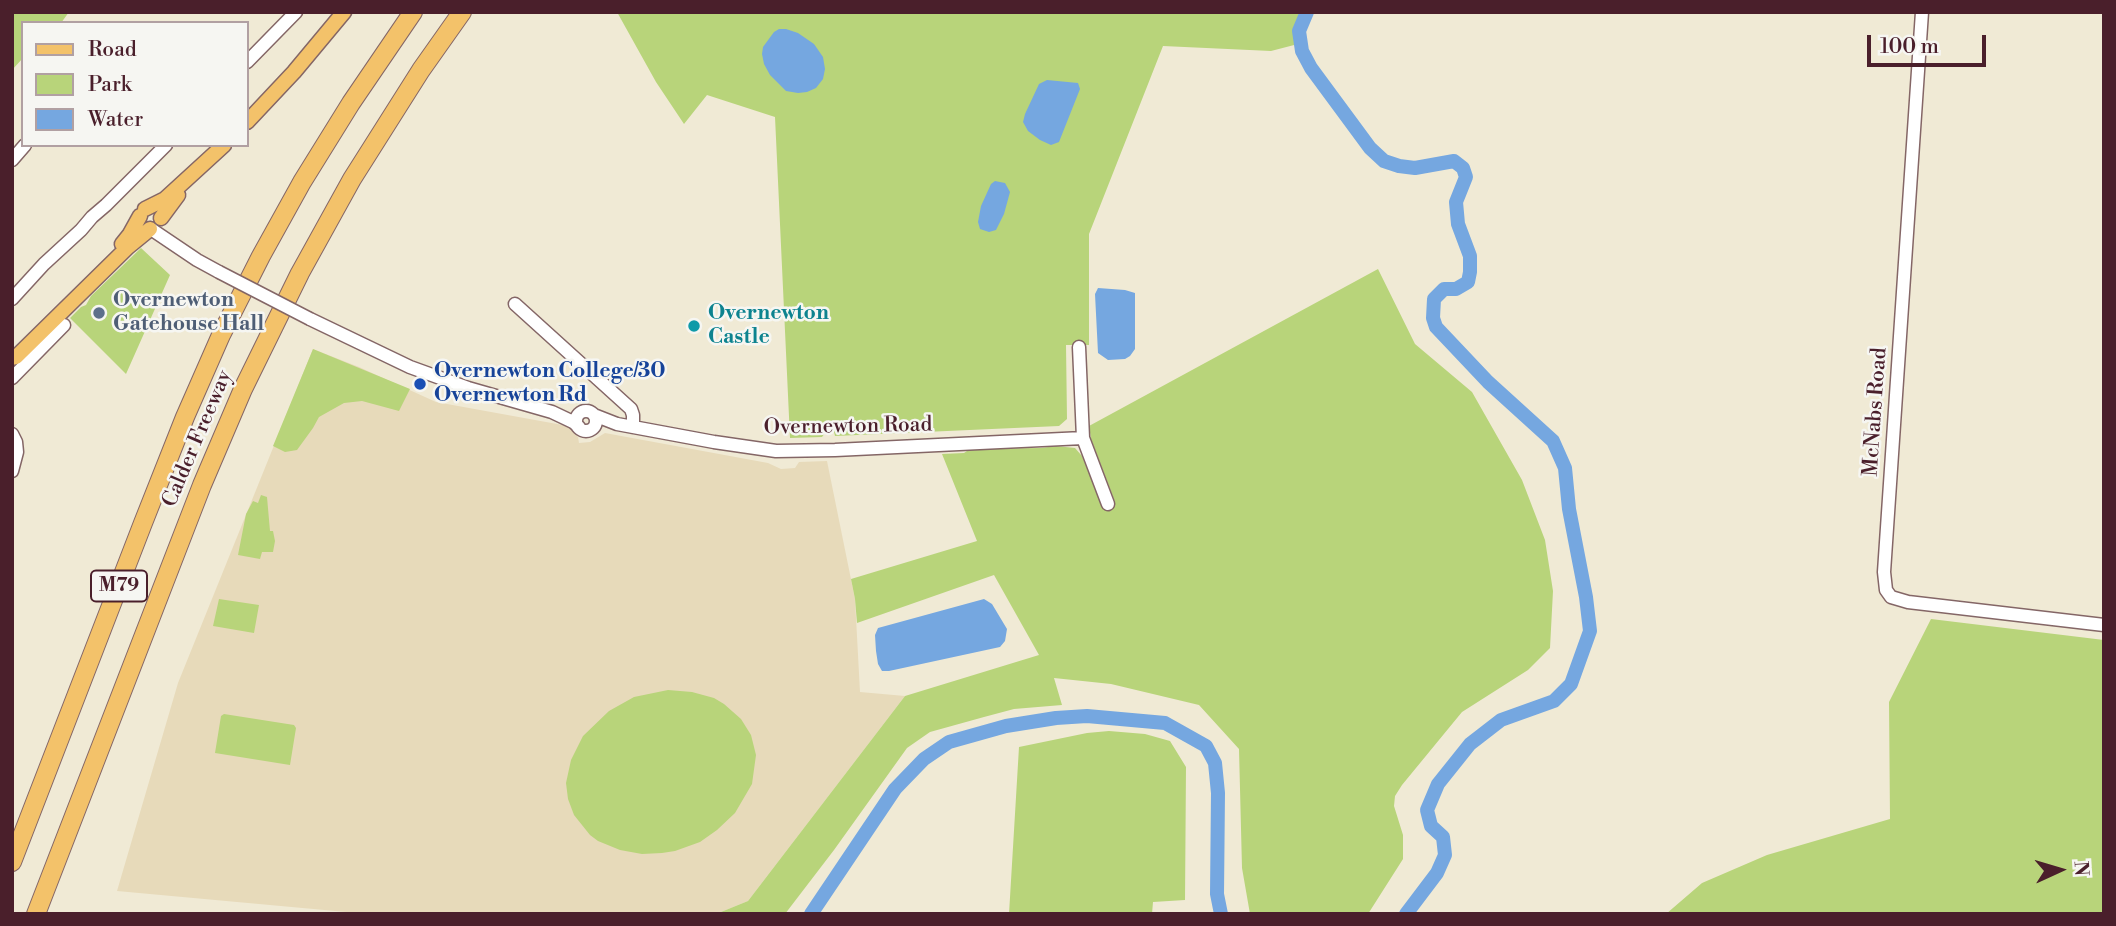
<!DOCTYPE html>
<style>
body{margin:0}
#map{position:relative;width:2116px;height:926px;overflow:hidden;background:#f0ead5;font-family:"Libre Bodoni",serif}
canvas{display:block}
.frame{position:absolute;inset:0;border:14px solid #4a1f2b;pointer-events:none}
.legend{position:absolute;left:21px;top:21px;width:228px;height:126px;box-sizing:border-box;background:#f6f6f2;border:2px solid #b1a0a2;margin:0;padding:9px 12px;list-style:none;font-size:21px;color:#4a1f2b}
.legend li{display:flex;align-items:center;gap:14px;height:35px}
.legend b{width:35px;border:2px solid #b1a0a2}
.north{position:absolute;left:2025px;top:835px;width:70px;height:70px;-webkit-text-stroke:5px #f6f6f2;paint-order:stroke;rotate:86deg;font-size:19px;font-weight:700;line-height:28px;text-align:center;color:#4a1f2b}
.north::after{content:'';display:block;margin:auto;width:24px;height:32px;background:#4a1f2b;clip-path:polygon(50% 0,100% 100%,50% 72%,0 100%)}
.scale{position:absolute;left:1867px;top:35px;width:119px;height:32px;box-sizing:border-box;border:4px solid #4a1f2b;border-top:0;padding-left:9px;font-size:21px;line-height:24px;white-space:nowrap;color:#4a1f2b;-webkit-text-stroke:5px #f6f6f2;paint-order:stroke}
</style>
<div id="map">
<canvas width="2116" height="926"></canvas>
<div class="frame"></div>
<ul class="legend">
<li><b style="height:9px;background:#f3c26a"></b>Road</li>
<li><b style="height:19px;background:#b8d47a"></b>Park</li>
<li><b style="height:19px;background:#75a7e0"></b>Water</li>
</ul>
<div class="north">N</div>
<div class="scale">100 m</div>
</div>
<script>
const ctx = document.querySelector('canvas').getContext('2d');
ctx.lineJoin = 'round';
function paint(path, color) { ctx.fillStyle = color; ctx.fill(path, 'evenodd'); }
const shape = rows => new Path2D(rows.map(r => 'M' + r).join(''));
function stroke(path, color, width, dash) { ctx.strokeStyle = color; ctx.lineWidth = width; ctx.lineCap = dash ? 'butt' : 'round'; ctx.setLineDash(dash || []); ctx.stroke(path); }
function write(font, color, halo, rows, align = 'center') {
  ctx.font = font + ' "Libre Bodoni",serif'; ctx.lineWidth = 5; ctx.setLineDash([]); ctx.textBaseline = 'middle'; ctx.strokeStyle = halo; ctx.fillStyle = color; for (const [text, x, y, turn = 0] of rows) {
    ctx.save(); ctx.translate(x, y); ctx.rotate((+turn || 0) * Math.PI / 180); ctx.textAlign = isNaN(turn) ? turn : align; if (halo) ctx.strokeText(text, 0, 0); ctx.fillText(text, 0, 0); ctx.restore();
  }
}
paint(shape([
 [313,349,359,367,436,402,568,426,578,437,579,443,590,442,605,433,768,463,781,469,795,468,799,462,827,461,855,599,860,692,905,696,748,901,716,914,368,914,117,891,178,683]
]), '#e7daba');
paint(shape([
 [12,12,69,12,61,23,23,23,23,58,12,70],
 [617,12,1302,12,1294,35,1298,44,1271,51,1163,46,1089,234,1089,345,1066,345,1067,419,1059,426,835,436,834,432,825,433,822,437,790,438,775,117,707,95,684,124,656,82],
 [141,248,170,275,126,374,70,318,81,307,86,305,91,296],
 [1378,269,1415,344,1472,392,1522,480,1545,540,1553,591,1550,648,1528,670,1462,712,1402,785,1395,796,1394,806,1403,835,1403,859,1368,914,1250,914,1242,868,1239,749,1199,705,1111,684,1054,678,1062,705,1014,709,984,717,930,732,907,748,834,850,785,914,716,914,748,901,905,696,1039,655,994,575,857,623,855,599,851,579,977,541,942,454,964,453,970,449,1041,448,1056,446,1075,448,1082,456,1102,506,1115,502,1091,439,1089,426],
 [313,349,410,389,399,411,362,401,344,403,319,417,313,428,297,450,285,452,273,446],
 [261,495,267,497,270,531,273,531,275,541,273,552,262,552,260,559,238,555,246,514,253,501,258,503],
 [219,599,259,605,254,633,213,626],
 [1931,619,2104,640,2104,914,1666,914,1702,883,1767,855,1890,819,1889,702],
 [668,690,692,692,714,698,724,704,741,719,751,735,756,755,752,784,735,813,717,830,700,842,675,851,662,853,642,854,620,850,598,841,590,835,574,815,568,799,566,783,571,760,583,736,609,711,634,697],
 [224,714,294,725,296,728,290,765,215,753,221,716],
 [1109,731,1145,734,1170,741,1186,767,1185,900,1153,902,1152,914,1009,914,1019,747,1087,733]
]), '#b8d47a');
paint(shape([
 [779,29,786,29,798,33,814,44,823,57,825,69,823,79,816,88,807,92,798,93,786,91,770,75,764,64,762,54,763,47,774,32],
 [1047,80,1078,83,1080,89,1059,142,1051,145,1040,140,1028,131,1023,122,1025,114,1039,84],
 [995,181,1005,183,1010,192,1004,214,996,230,989,232,980,229,978,222,981,206,991,184],
 [1098,288,1125,290,1135,293,1135,349,1130,356,1125,359,1108,360,1098,353,1095,294],
 [984,599,992,604,1007,629,1005,641,1000,647,889,671,882,671,878,664,876,651,875,635,878,628]
]), '#75a7e0');
stroke(shape([
 [1307,12,1299,31,1302,51,1311,68,1370,148,1384,161,1399,166,1415,168,1454,161,1463,168,1466,177,1456,202,1458,224,1470,256,1470,272,1468,282,1456,289,1444,289,1434,299,1433,318,1436,327,1488,382,1553,441,1565,468,1569,509,1586,597,1590,631,1571,684,1554,701,1501,720,1470,744,1438,784,1427,810,1431,826,1443,837,1445,855,1437,873,1406,914],
 [811,914,895,789,924,759,949,742,1006,726,1056,718,1087,716,1165,723,1206,746,1215,763,1218,793,1217,894,1221,914]
]), '#75a7e0', 14);
const minor = shape([
 [1922,12,1884,572,1886,590,1891,597,1908,602,2104,625],
 [247,62,296,12],
 [12,160,25,145],
 [151,229,197,260,219,272],
 [12,299,44,264,81,230,92,217,106,205,166,145],
 [515,304,631,409,633,415,633,427],
 [310,319,410,367,468,388,552,412,573,422,579,427],
 [1079,347,1083,438,1108,504],
 [12,378,64,325],
 '576 421a10 10 0 1 1 20 0a10 10 0 1 1-20 0Z',
 [594,415,617,424,714,442,776,451,835,450,1083,438],
 [12,434,16,442,17,452,12,471]
]);
const major = shape([
 [247,122,294,72,344,12],
 [145,209,165,199,224,145],
 [161,218,178,195],
 [122,244,130,234,140,216],
 [12,358,16,357,128,247,150,229]
]);
const highway = shape([
 [12,862,143,523,185,417,221,335,261,256,302,182,351,103,413,12],
 [36,914,202,485,243,389,300,273,352,179,421,70,462,12]
]);
stroke(minor, '#846666', 15);
stroke(major, '#846666', 17);
stroke(highway, '#846666', 20);
stroke(minor, '#fff', 12);
stroke(major, '#f3c26a', 14);
stroke(highway, '#f3c26a', 18);
const minorBridge = shape([
 [219,272,310,319]
]);
stroke(minorBridge, '#846666', 15, []);
stroke(minorBridge, '#fff', 12);
for (const [x, y, r, color] of [
 [99,313,7,"#5c6f8a"],
 [694,326,7,"#0f9aa8"],
 [420,384,7,"#1a4fb4"]
]) { const dot = new Path2D(); dot.arc(x, y, r, 0, 2 * Math.PI); ctx.fillStyle = color; ctx.fill(dot); stroke(dot, '#f6f6f2', 2.5); }
for (const [x, y, w] of [
 [119,586,56]
]) { const box = new Path2D(); box.roundRect(x - w / 2, y - 15.5, w, 31, 5); ctx.fillStyle = '#f6f6f2'; ctx.fill(box); stroke(box, '#4a1f2b', 2); }
write('bold 19px', '#4a1f2b', null, [
 ["M79",119,586]
]);
write('bold 21px', '#4e5e75', '#f6f6f2', [
 ["Overnewton",113,301],
 ["Gatehouse Hall",113,325]
], 'left');
write('bold 21px', '#0d838f', '#f6f6f2', [
 ["Overnewton",708,314],
 ["Castle",708,338]
], 'left');
write('bold 21px', '#164399', '#f6f6f2', [
 ["Overnewton College/30",434,372],
 ["Overnewton Rd",434,396]
], 'left');
write('21px', '#4a1f2b', '#f6f6f2', [
 ["McNabs Road",1876,412,-86],
 ["Overnewton Road",848,427,-1],
 ["Calder Freeway",198,439,-67]
]);
</script>
